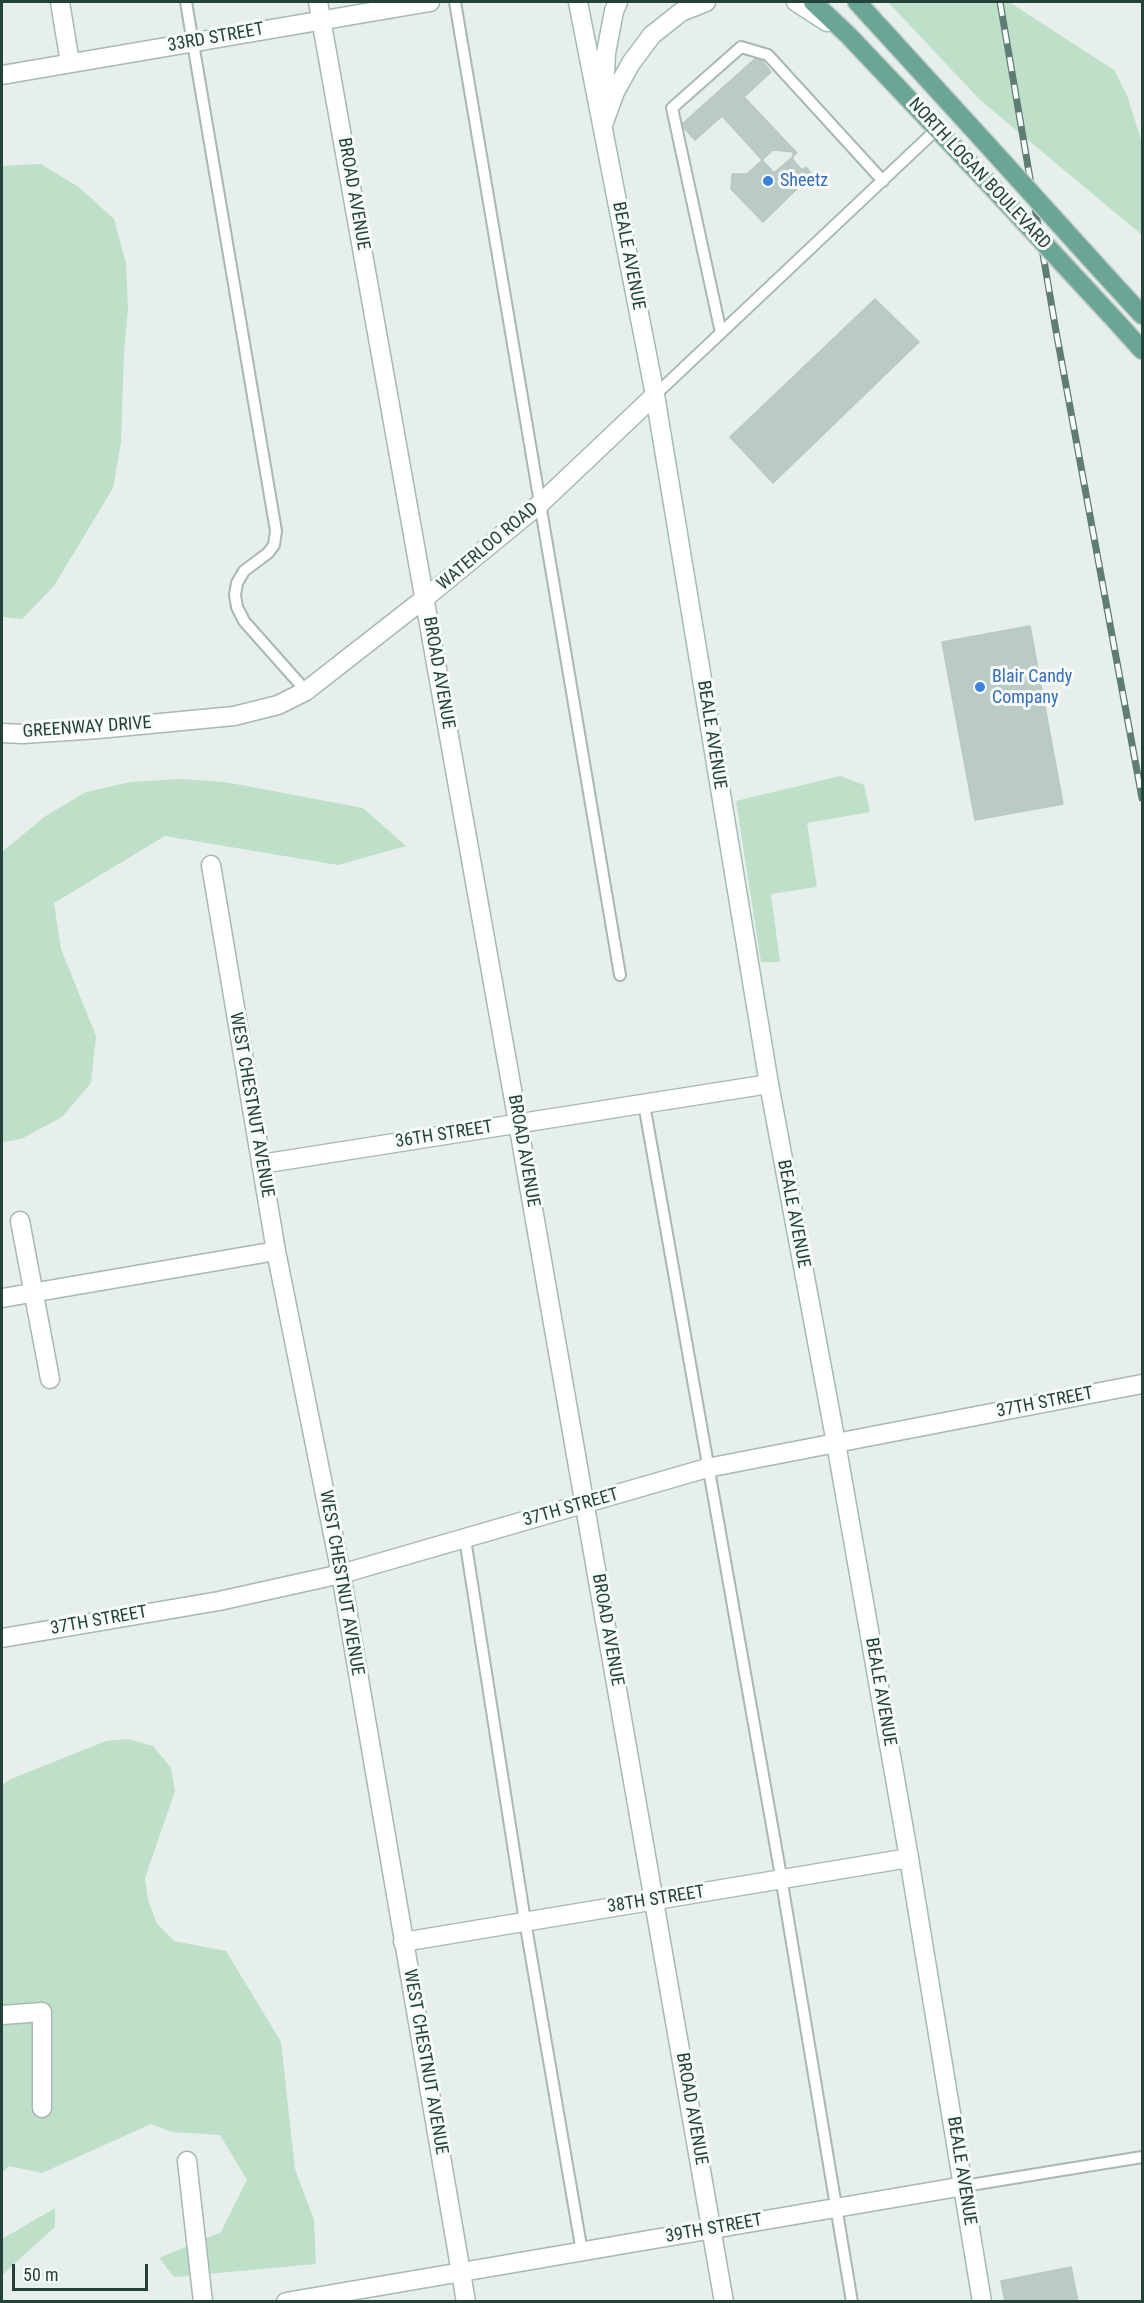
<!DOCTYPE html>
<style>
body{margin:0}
#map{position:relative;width:1144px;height:2303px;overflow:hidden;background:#e6efeb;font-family:"Roboto Condensed",sans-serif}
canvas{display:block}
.frame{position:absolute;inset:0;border:3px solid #24423a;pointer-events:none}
.scale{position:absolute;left:12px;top:2264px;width:136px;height:27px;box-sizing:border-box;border:3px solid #24423a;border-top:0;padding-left:8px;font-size:18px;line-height:21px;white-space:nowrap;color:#24423a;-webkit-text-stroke:4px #f7fbf9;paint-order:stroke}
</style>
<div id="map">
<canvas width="1144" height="2303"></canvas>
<div class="frame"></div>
<div class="scale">50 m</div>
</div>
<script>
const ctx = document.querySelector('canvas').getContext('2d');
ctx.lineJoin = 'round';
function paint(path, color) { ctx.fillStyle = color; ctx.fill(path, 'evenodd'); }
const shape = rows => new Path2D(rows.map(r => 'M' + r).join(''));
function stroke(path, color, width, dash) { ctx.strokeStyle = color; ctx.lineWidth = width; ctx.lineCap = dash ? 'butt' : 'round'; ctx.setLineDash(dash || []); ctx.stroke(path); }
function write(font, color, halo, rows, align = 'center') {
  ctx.font = font + ' "Roboto Condensed",sans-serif'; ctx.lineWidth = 6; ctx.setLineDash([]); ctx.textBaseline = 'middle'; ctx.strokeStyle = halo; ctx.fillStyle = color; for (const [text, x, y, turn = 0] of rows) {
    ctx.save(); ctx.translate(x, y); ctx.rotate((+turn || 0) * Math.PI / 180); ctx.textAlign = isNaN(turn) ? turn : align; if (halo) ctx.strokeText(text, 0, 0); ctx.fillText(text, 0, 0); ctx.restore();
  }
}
paint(shape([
 [888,2,1009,2,1114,70,1127,95,1142,143,1142,235,980,100],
 [41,164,80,188,114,219,126,263,128,309,124,352,121,442,113,488,54,586,22,619,2,617,2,166],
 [840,776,864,785,870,812,807,823,817,887,771,894,780,962,761,962,736,801],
 [179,779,225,782,363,808,406,846,338,865,165,836,54,903,61,949,96,1036,91,1083,62,1117,21,1139,2,1142,2,852,44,817,86,792,131,782],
 [128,1739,153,1746,171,1768,175,1791,145,1878,148,1900,157,1924,174,1941,226,1951,281,2042,295,2169,314,2220,316,2264,174,2277,159,2258,221,2232,247,2180,220,2135,172,2132,151,2124,42,2173,9,2166,2,2173,2,1785,11,1779,106,1741],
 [55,2208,55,2227,2,2275,2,2239]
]), '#bfe0c8');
const building = shape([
 [758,56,771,72,744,97,797,153,774,173,722,116,695,140,681,125,758,56],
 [773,150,793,152,793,160,802,170,806,167,812,174,763,222,731,189,732,174,747,174,773,150],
 [875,299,919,342,773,483,730,437,875,299],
 [1030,626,1063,804,975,820,942,642,1030,626],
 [1071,2267,1078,2302,1005,2302,1001,2281,1071,2267]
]);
paint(building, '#bbcac4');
stroke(building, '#b8c9c2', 1.5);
const service = shape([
 [186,2,276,531,274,545,268,553,244,571,237,583,235,595,237,607,244,621,306,691],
 [455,2,620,975],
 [721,333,672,108,741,47,768,55,883,181],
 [655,395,937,129],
 [644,1104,779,1865,852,2302],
 [465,1539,525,1921,582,2252],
 [964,2186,1142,2157]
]);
const minor = shape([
 [60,2,70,63],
 [2,75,430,2],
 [2,733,23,734,98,729,234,716,278,705,306,691,425,598,541,503,655,395],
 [211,865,276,1251,341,1574,466,2302],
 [261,1164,769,1084],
 [20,1221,50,1379],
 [2,1298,276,1251],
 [2,1638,219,1601,341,1574,707,1468,836,1443],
 [403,1942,909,1858],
 [2,2015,42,2012,42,2108],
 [187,2161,203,2302],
 [286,2302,964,2186]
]);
const tertiary = shape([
 [318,2,518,1123,724,2302],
 [836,1443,1142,1384]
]);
const secondary = shape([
 [578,2,655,395,769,1084,836,1443,909,1858,982,2302],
 [796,2,827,22],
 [604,95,606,53,614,11,618,2],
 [603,125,615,92,631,63,652,35,681,12,706,2]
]);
const primary = shape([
 [813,2,849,36,991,186],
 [857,2,983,140],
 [1108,278,1142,315],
 [1115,320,1142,350]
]);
stroke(service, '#a8b8b2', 14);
stroke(minor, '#a8b8b2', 21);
stroke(tertiary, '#a8b8b2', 21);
stroke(secondary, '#a4bbb3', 21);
stroke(primary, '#c2cac8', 21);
stroke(service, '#fff', 10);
stroke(minor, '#fff', 18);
stroke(tertiary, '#fff', 18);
stroke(secondary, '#fff', 18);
stroke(primary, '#6aa596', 18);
const rail = shape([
 [1000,2,1056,331,1142,798]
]);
stroke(rail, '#5f7d75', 7);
stroke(rail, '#f7fbf9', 4.5, [14]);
const primaryBridge = shape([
 [983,140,1108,278],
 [991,186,1115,320]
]);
stroke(primaryBridge, '#c2cac8', 21, []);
stroke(primaryBridge, '#6aa596', 18);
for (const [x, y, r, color] of [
 [768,181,6,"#3f7fe0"],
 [980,687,6,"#3f7fe0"]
]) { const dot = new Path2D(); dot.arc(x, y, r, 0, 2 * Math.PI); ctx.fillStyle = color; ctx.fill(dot); stroke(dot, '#f7fbf9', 2); }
write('18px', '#24423a', '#f7fbf9', [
 ["33RD STREET",216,38,-10],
 ["NORTH LOGAN BOULEVARD",979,174,47],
 ["BROAD AVENUE",353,194,80],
 ["BEALE AVENUE",628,256,79],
 ["WATERLOO ROAD",488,547,-40],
 ["BROAD AVENUE",438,673,80],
 ["GREENWAY DRIVE",87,728,-4],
 ["BEALE AVENUE",711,735,81],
 ["WEST CHESTNUT AVENUE",251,1105,80],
 ["36TH STREET",444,1135,-9],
 ["BROAD AVENUE",523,1151,80],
 ["BEALE AVENUE",793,1214,79],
 ["37TH STREET",1045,1403,-11],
 ["37TH STREET",571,1508,-16],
 ["WEST CHESTNUT AVENUE",341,1583,80],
 ["37TH STREET",99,1621,-10],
 ["BROAD AVENUE",607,1630,80],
 ["BEALE AVENUE",880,1692,80],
 ["38TH STREET",656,1900,-9],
 ["WEST CHESTNUT AVENUE",425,2062,80],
 ["BROAD AVENUE",691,2109,80],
 ["BEALE AVENUE",961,2171,81],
 ["39TH STREET",714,2229,-10]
]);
write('18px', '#366cbe', '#f7fbf9', [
 ["Sheetz",780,181],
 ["Blair Candy",992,677],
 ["Company",992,698]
], 'left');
</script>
